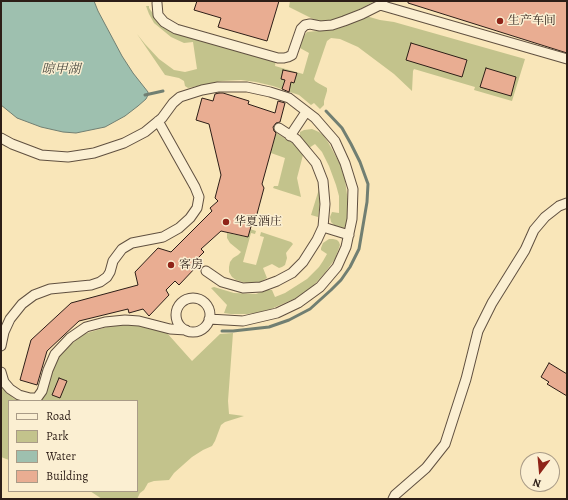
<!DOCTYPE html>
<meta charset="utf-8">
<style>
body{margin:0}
#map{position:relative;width:568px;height:500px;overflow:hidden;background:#f9e6b9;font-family:Alegreya,serif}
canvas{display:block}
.frame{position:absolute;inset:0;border:2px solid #2d1e17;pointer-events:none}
.legend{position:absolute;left:8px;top:400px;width:130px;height:92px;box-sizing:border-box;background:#fbefd2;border:1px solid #a99b87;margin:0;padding:5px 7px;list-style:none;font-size:12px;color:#2d1e17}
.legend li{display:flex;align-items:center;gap:8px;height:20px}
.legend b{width:20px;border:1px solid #a99b87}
.north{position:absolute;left:520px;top:452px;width:40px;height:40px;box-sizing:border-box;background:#fbefd2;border:1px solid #a99b87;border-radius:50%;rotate:196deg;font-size:11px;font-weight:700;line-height:16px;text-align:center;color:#2d1e17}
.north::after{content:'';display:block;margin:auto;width:14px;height:18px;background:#8f2418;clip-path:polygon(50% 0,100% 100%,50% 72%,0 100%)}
</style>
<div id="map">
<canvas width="568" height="500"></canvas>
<div class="frame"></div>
<ul class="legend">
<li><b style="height:5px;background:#fbefd2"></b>Road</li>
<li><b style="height:11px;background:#c3c38c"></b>Park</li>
<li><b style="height:11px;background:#9ec0af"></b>Water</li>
<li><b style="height:11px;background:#e9ad92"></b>Building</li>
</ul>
<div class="north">N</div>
</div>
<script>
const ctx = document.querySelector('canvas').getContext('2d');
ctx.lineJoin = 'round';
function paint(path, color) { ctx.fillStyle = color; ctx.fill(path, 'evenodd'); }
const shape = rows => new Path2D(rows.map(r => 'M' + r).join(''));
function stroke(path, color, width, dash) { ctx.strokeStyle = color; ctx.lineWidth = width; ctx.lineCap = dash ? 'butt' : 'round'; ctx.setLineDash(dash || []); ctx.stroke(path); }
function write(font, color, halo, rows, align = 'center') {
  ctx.font = font + ' Alegreya,"Noto Serif SC",serif'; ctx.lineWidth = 3; ctx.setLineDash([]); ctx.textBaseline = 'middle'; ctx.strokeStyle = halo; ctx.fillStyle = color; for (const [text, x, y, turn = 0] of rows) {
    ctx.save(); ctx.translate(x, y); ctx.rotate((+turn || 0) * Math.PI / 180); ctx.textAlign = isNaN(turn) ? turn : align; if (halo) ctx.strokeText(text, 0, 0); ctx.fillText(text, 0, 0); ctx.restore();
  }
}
paint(shape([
 [290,1,375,1,344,18,328,22,315,20,289,7],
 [146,6,149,6,149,8,159,22,276,60,275,66,303,74,309,53,300,48,303,37,307,32,337,29,366,16,380,20,394,22,525,59,512,101,474,90,475,87,414,69,413,71,412,91,394,74,358,47,340,39,331,38,327,41,314,79,315,81,318,83,327,88,327,91,324,101,324,105,320,109,314,103,311,105,299,95,293,93,273,86,256,82,241,80,222,81,188,88,185,86,184,81,179,78,165,75,137,34,145,44,159,59,174,70,185,72,197,69,193,42,184,43,171,37,154,23,149,14],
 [312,129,319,132,323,135,328,142,340,164,345,180,348,202,348,221,344,229,336,227,331,222,330,217,332,212,339,213,339,196,336,185,329,166,322,152,315,144,309,148,300,137,300,132,304,130],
 [276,133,293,143,303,155,297,178,301,197,273,188,274,186,278,186,285,158,271,153],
 [319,189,320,203,318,217,311,215],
 [250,229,256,231,255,234,251,233,243,262,256,265,264,237,260,236,261,232,291,242,293,244,286,253,287,258,285,265,282,267,279,268,272,264,263,268,267,278,260,282,253,283,246,283,236,280,232,277,229,272,229,267,230,262,233,258,238,255,241,252,230,243,227,238,227,233,247,237],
 [329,239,333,239,337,240,339,242,340,245,335,259,324,274,312,287,296,298,271,309,256,313,247,314,231,314,224,313,227,305,211,288,214,287,234,293,256,294,266,290,272,290,275,297,285,293,307,279,319,267,323,261,327,254,321,250,321,248,323,243],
 [121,324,142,326,167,333,192,361,220,334,233,333,228,401,229,414,244,416,225,422,221,425,215,441,212,446,203,450,192,457,174,473,169,480,154,481,148,483,144,490,140,493,137,499,102,499,90,491,137,491,137,401,37,401,53,364,64,350,84,334,107,327],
 [1,383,13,398,20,401,9,401,9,460,1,457]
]), '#c3c38c');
const water = shape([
 [1,1,94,1,98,11,122,56,133,73,148,92,148,95,146,99,138,106,125,116,105,127,76,133,63,132,41,127,17,118,1,105,1,1]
]);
paint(water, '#9ec0af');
stroke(water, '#717f72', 1);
stroke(shape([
 [145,95,163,91],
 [222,331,233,331,269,327,289,320,310,309,331,290,341,280,350,267,359,249,367,202,368,184,360,162,351,144,342,128,326,111]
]), '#717f72', 3);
const building = shape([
 [197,1,279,1,267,41,218,27,221,18,194,10,197,1],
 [408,1,567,1,567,53,408,3,408,1],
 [411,43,467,60,462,77,406,60,411,43],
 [486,68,516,77,511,96,480,87,486,68],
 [283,70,297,73,294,83,291,82,289,92,282,89,285,80,281,79,283,70],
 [219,93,223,93,249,101,248,104,275,113,278,101,285,103,280,122,276,123,273,127,274,131,276,133,262,184,264,188,257,214,254,216,248,237,221,231,201,249,204,252,194,262,197,266,179,285,175,281,166,290,169,295,149,316,143,309,129,313,128,309,79,321,47,351,37,385,20,380,31,340,71,303,138,285,135,272,158,248,171,252,212,211,210,208,218,201,215,198,221,175,209,124,196,120,202,98,213,101,215,94,219,93],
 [549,363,567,374,567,396,547,384,549,382,541,377,549,363],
 [59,378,67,381,60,398,52,395,59,378]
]);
paint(building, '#e9ad92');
stroke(building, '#2d1e17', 1);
const minor = shape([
 [157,3,158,15,164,22,176,29,278,58,284,58,288,57,292,55,293,52,301,29,305,25,310,24,320,26,332,25,344,21,362,14,380,5,383,1],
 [380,5,567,59],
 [290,136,306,112],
 [1,138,12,144,41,155,68,157,94,153,124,143,145,132,162,118,173,103,180,97,202,90,218,87,247,87,270,92,289,98,315,118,335,141,345,163,353,189,352,219,346,247,337,267,320,287,298,303,277,313,243,321,209,319],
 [323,227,349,235],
 [206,271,222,282,243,288,261,287,277,281,292,273,303,262,317,240,323,227,325,204,323,181,316,163,296,139,279,128],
 '176 315a17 17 0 1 1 34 0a17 17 0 1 1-34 0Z',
 [1,346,4,332,10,319,22,304,34,295,50,289,91,285,100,282,107,277,110,272,113,261,122,249,132,243,163,237,179,228,190,218,197,208,199,197,195,187,158,121],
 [1,372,4,382,10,389,19,395,30,398,37,398,42,391,48,370,55,354,70,338,86,327,105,322,125,320,139,321,170,329,186,330],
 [393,499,395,495,426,468,445,444,466,379,478,331,492,303,525,250,534,230,545,217,559,206,567,203]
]);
stroke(minor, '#605040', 11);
stroke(minor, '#fbefd2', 9);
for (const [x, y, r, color] of [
 [500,21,4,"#8f2418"],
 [226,222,4,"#8f2418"],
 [171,265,4,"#8f2418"]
]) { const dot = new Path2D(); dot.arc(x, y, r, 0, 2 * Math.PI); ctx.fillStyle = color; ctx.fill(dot); stroke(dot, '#fbefd2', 1.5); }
write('12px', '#2d1e17', '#fbefd2', [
 ["生产车间",508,21],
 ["华夏酒庄",234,222],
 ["客房",179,265]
], 'left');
write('italic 13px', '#4f4f45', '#fbefd2', [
 ["晾甲湖",61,70]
]);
</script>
